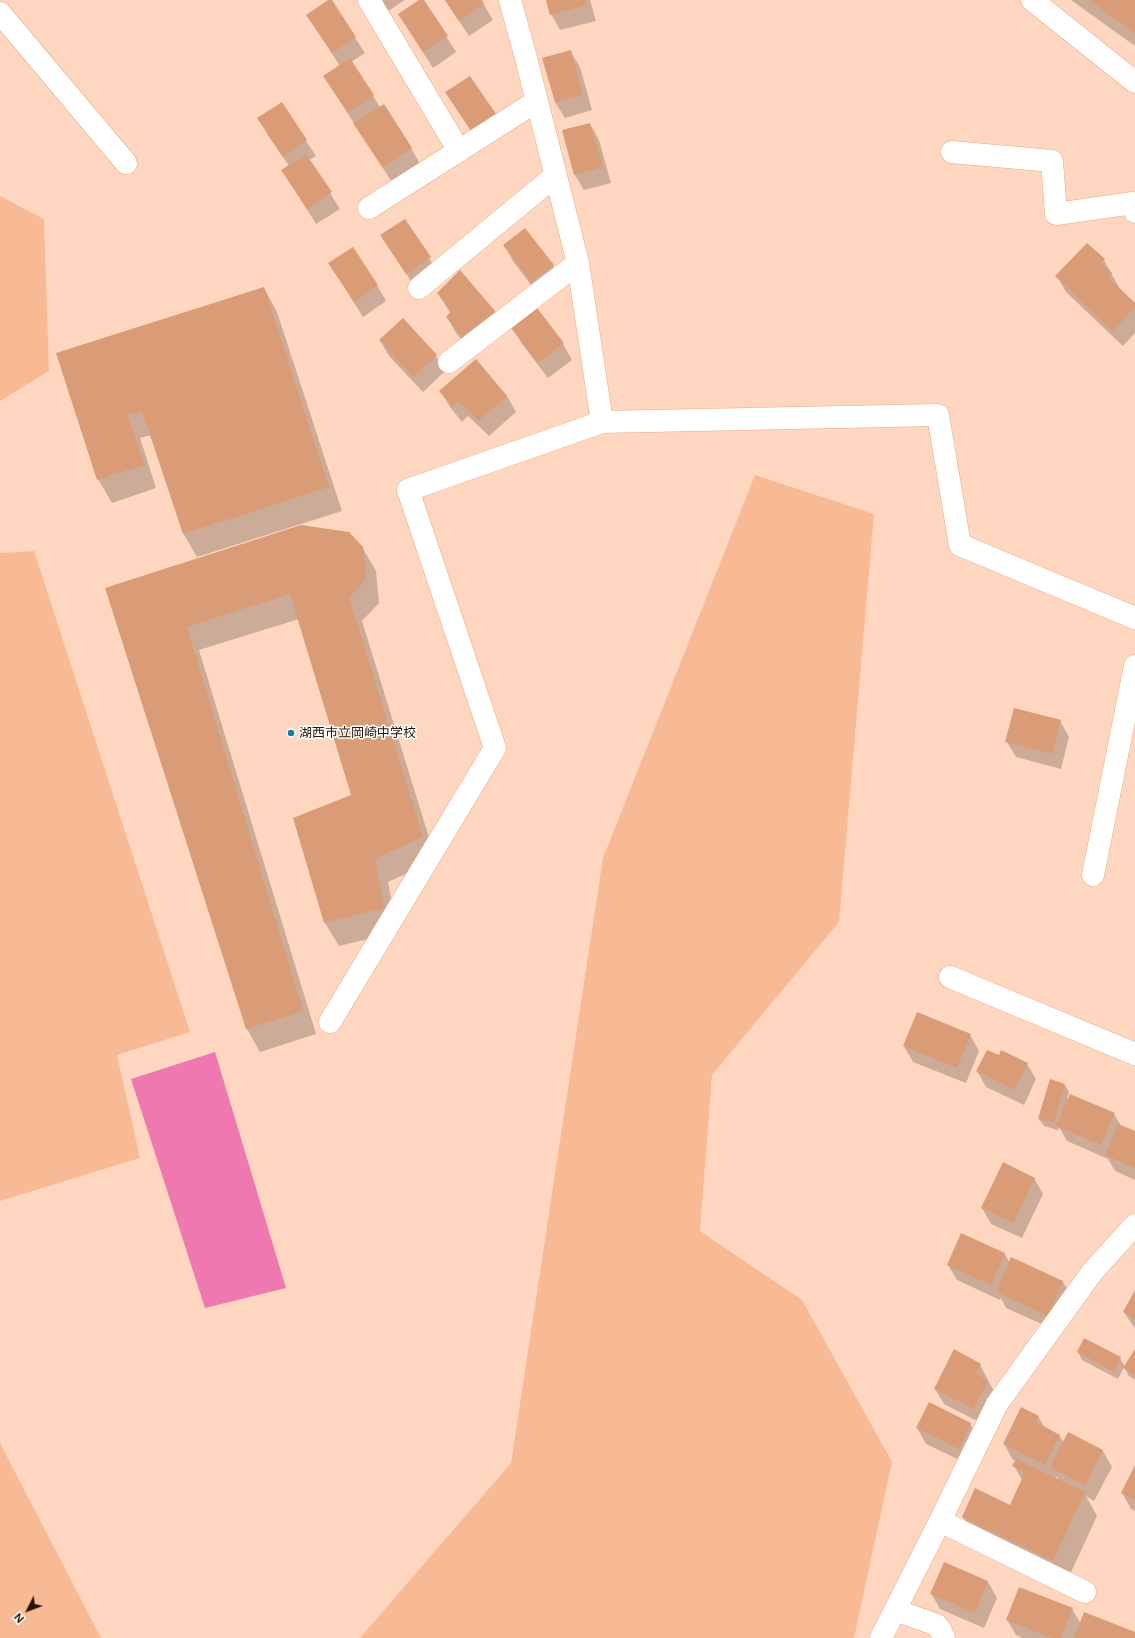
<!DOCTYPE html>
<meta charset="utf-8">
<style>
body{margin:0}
#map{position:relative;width:1135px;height:1638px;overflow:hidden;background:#ffd7c0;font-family:"Public Sans",sans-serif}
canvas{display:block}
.north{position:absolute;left:8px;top:1590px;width:40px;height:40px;-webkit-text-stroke:3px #fff;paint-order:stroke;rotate:228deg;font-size:11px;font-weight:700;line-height:16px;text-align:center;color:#2a1305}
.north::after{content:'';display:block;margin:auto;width:14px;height:18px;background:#2a1305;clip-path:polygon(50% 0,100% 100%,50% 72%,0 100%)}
</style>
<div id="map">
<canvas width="1135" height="1638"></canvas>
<div class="north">N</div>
</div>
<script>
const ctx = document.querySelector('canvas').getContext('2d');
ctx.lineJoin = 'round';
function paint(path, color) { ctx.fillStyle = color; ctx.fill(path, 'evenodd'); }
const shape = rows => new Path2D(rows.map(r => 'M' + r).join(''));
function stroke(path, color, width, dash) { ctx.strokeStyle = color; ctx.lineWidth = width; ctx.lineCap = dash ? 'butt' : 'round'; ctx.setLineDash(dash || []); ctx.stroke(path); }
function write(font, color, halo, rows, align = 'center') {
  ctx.font = font + ' "Public Sans","Noto Sans JP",sans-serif'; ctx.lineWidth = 3; ctx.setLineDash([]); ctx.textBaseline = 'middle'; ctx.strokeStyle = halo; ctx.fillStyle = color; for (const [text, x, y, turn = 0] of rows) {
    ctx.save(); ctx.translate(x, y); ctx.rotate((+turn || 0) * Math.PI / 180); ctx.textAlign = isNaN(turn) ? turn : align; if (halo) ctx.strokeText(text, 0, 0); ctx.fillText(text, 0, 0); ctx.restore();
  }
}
paint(shape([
 [0,196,44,219,49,371,0,401],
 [755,475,874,514,839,922,712,1075,700,1231,802,1300,892,1462,854,1638,360,1638,511,1463,603,858],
 [34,551,190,1032,117,1055,140,1158,0,1201,0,553],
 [0,1443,101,1638,0,1638]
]), '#f8ba95');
paint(shape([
 [215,1052,286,1288,205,1308,131,1079]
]), '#ef78b0');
paint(shape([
 [330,0,365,53,351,62,380,107,411,148,420,164,392,182,334,92,340,66,307,15],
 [381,0,405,0,388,11],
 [420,0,423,0,456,52,433,68,399,15],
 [445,0,481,0,493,20,469,36],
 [547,0,590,0,596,21,560,30,551,14],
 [1071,0,1135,0,1135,46],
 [570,51,580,67,592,110,565,118,555,102,543,58],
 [281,103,316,156,309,160,340,209,316,224,283,171,289,166,267,134],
 [590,124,599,140,611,183,584,190,575,175,563,131],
 [405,220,439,274,416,289,382,236],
 [504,245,553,266,562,281,540,297,513,261],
 [1104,260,1120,289,1135,304,1135,333,1123,346,1066,292,1057,276],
 [329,263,377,285,386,301,363,317],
 [460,272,495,311,504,327,471,352,456,333,447,317,450,313,438,293],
 [264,288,277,312,342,511,197,557,183,533,151,435,140,438,156,488,112,503,98,479,58,354],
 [537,310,563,344,572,360,548,378,522,344,513,328],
 [403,319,436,356,445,371,423,392,389,356,380,340],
 [476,360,507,396,516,412,489,436,468,416,462,422,450,407,441,391],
 [362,547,376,571,379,603,362,621,436,860,388,882,397,932,339,946,325,923,295,818,352,795,299,619,199,650,316,1034,260,1052,247,1029,107,589],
 [1060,721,1069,737,1061,769,1016,757,1007,742],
 [970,1035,979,1051,966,1083,913,1062,904,1046],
 [999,1057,1027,1064,1036,1079,1024,1105,986,1087,977,1071],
 [1065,1085,1069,1092,1067,1099,1114,1114,1121,1126,1135,1132,1135,1180,1115,1171,1108,1159,1067,1141,1059,1127,1058,1130,1044,1126,1039,1119],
 [1034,1178,1043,1194,1022,1238,991,1224,982,1208],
 [1004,1253,1010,1263,1063,1282,1072,1297,1057,1331,1006,1308,1001,1298,1000,1300,957,1280,948,1265],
 [1135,1292,1135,1329,1124,1312],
 [1135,1351,1135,1380,1129,1376,1124,1367,1118,1379,1082,1360,1078,1352,1120,1358,1125,1367],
 [980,1365,997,1397,983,1424,944,1404,935,1389],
 [1038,1416,1045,1428,1059,1435,1064,1443,1069,1433,1103,1451,1112,1467,1094,1501,1086,1496,1097,1516,1066,1583,976,1540,963,1517,1010,1506,1022,1480,1014,1466,1016,1461,1013,1460,1004,1444],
 [1056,1476,1059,1481,1055,1479],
 [970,1424,980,1440,968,1464,926,1444,917,1428],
 [1135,1468,1135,1511,1131,1509,1122,1493],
 [945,1563,988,1582,997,1598,984,1628,940,1609,931,1593],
 [1072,1609,1081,1624,1135,1633,1135,1638,1022,1638,1016,1635,1007,1620]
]), '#0003');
paint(shape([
 [328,0,332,0,356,37,332,53,306,15],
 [419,0,424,0,448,36,423,52,398,14],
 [445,0,482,0,484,4,459,21],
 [546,0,586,0,587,5,550,15],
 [1089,0,1135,0,1135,34],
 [571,50,583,95,555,102,542,58],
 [350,58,374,95,348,113,323,76],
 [470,76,496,114,471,131,445,92],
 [282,102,307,140,283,157,257,118],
 [384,104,412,148,382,167,353,123],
 [590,123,603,167,574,175,562,130],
 [306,154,332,192,307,209,281,170],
 [405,219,431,257,406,274,380,235],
 [525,228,554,265,531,282,503,245],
 [1087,243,1105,259,1101,263,1112,273,1108,277,1135,303,1135,307,1113,331,1055,276],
 [353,247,378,285,354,302,328,263],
 [460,270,495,311,462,337,446,317,451,311,437,293],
 [264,287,329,487,183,534,142,411,128,415,144,465,97,480,56,353],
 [537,308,564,343,538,363,511,328],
 [403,318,437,355,413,377,379,340],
 [476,359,507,396,479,421,458,401,452,407,439,391],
 [301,525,349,532,363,547,366,579,349,597,423,837,375,859,384,908,324,923,293,818,351,795,290,594,187,627,303,1011,246,1029,105,588],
 [1014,708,1061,720,1052,754,1005,742],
 [917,1012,971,1034,957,1068,903,1046],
 [987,1050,999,1055,1001,1050,1028,1063,1015,1090,976,1071],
 [1050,1079,1065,1084,1054,1123,1038,1119],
 [1070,1094,1115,1113,1101,1145,1056,1126],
 [1118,1124,1135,1131,1135,1168,1105,1155],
 [1003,1162,1035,1178,1013,1223,981,1208],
 [961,1233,1005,1253,991,1285,947,1265],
 [1011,1257,1063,1281,1048,1316,996,1292],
 [1135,1290,1135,1319,1123,1312],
 [1084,1338,1121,1357,1114,1372,1077,1352],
 [954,1349,981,1364,976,1374,988,1380,974,1409,934,1389],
 [1135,1349,1135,1375,1123,1368],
 [929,1402,971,1423,959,1449,916,1428],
 [1021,1407,1039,1416,1036,1422,1060,1435,1045,1465,1003,1444],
 [1068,1432,1103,1450,1085,1486,1050,1467],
 [1016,1459,1085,1492,1053,1561,962,1517,975,1488,1010,1505,1025,1472,1012,1466],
 [1135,1465,1135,1500,1121,1493],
 [944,1562,988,1581,975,1613,930,1594],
 [1019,1587,1073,1608,1061,1638,1051,1638,1006,1620],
 [1084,1612,1135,1632,1135,1638,1074,1638]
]), '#d99c76');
const minor = shape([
 [369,0,459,151],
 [1032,0,1135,82],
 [0,13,126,163],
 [952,152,1052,161,1056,214,1133,203,1135,212],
 [369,208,537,101],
 [419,288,556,175],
 [449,362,578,263,526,58,510,0],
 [602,422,938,415,960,545,1135,618],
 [1093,875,1135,666],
 [950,977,1135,1054],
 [330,1022,495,748,408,490,602,422,578,263],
 [940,1521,1085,1592],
 [895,1610,937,1625,940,1629,944,1638],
 [881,1638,940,1521,997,1404,1093,1271,1135,1225]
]);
stroke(minor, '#e7a883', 23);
stroke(minor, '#fff', 22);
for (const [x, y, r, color] of [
 [291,733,4,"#147da7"]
]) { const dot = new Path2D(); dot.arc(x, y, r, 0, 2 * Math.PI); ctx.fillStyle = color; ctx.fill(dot); stroke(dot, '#fff', 1.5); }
write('13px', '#2a1305', '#fff', [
 ["湖西市立岡崎中学校",299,733]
], 'left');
</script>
